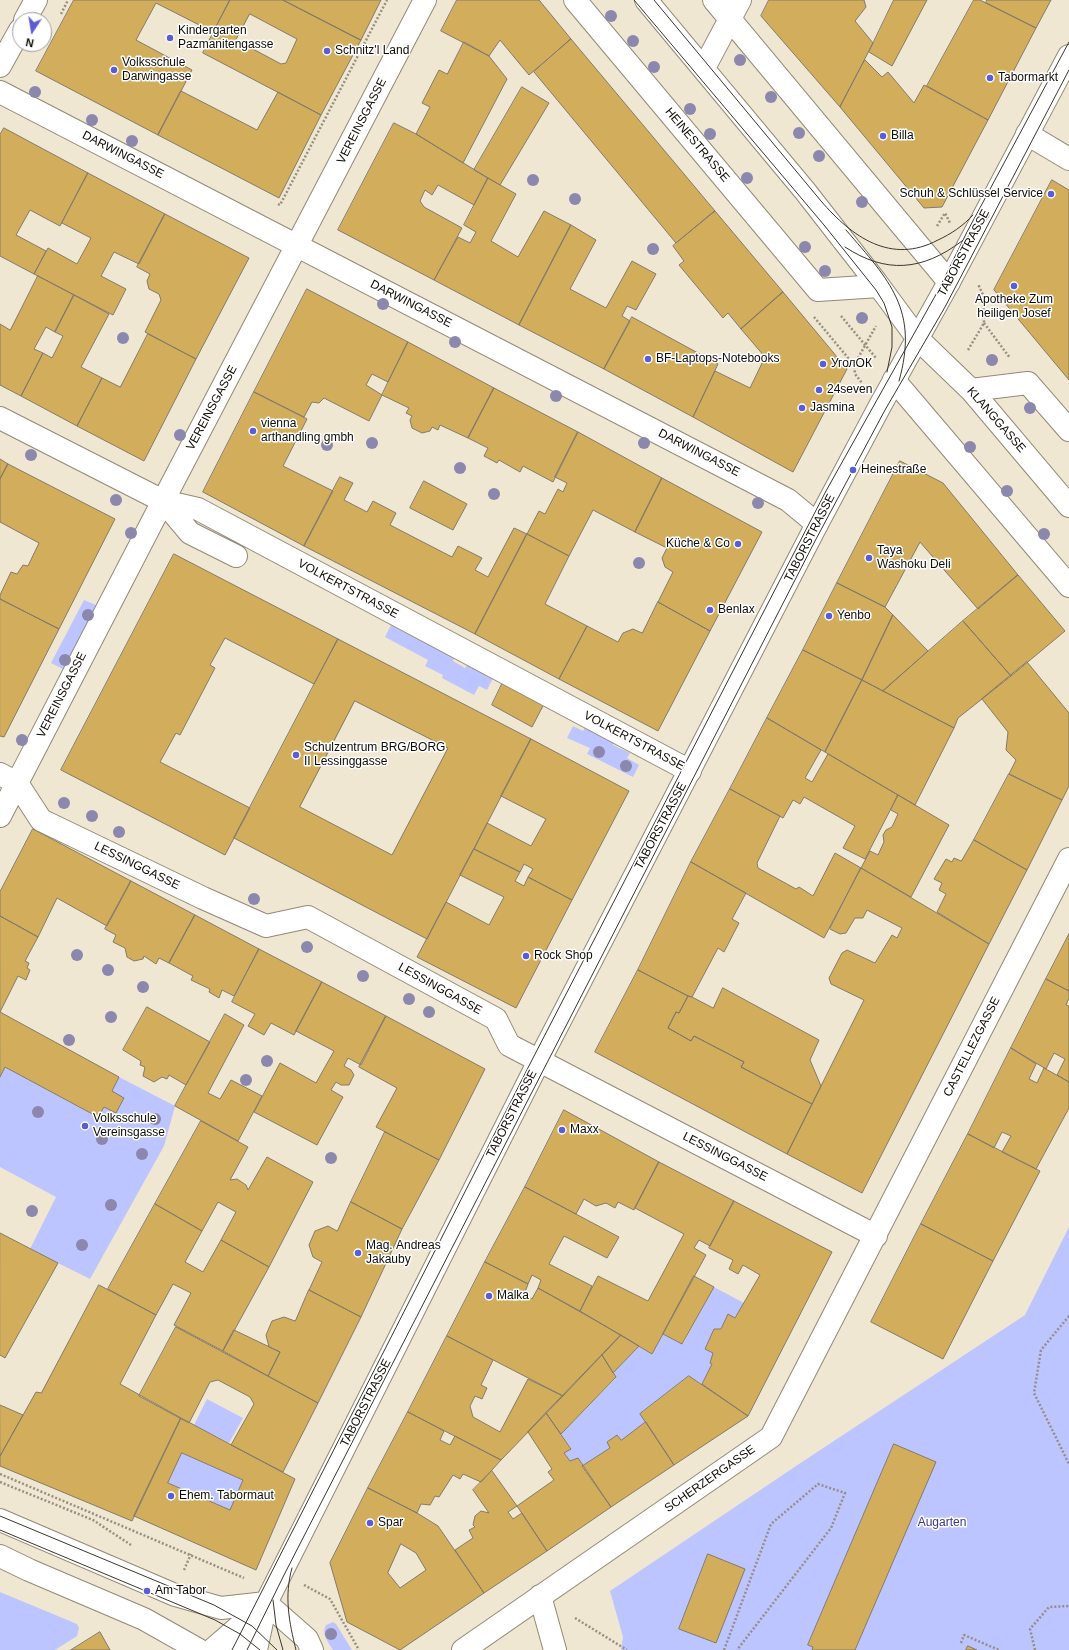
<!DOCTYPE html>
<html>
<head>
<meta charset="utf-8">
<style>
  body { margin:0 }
  #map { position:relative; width:1069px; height:1650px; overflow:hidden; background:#f0e7d2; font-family:Helvetica,sans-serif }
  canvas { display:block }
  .north { position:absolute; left:12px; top:12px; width:40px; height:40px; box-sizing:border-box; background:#fff; border:1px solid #9f9e9b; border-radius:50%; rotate:192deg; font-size:11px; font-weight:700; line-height:16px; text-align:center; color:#0f0c06 }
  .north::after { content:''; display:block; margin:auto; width:14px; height:18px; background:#5b5dd4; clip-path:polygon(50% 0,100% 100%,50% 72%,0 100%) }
</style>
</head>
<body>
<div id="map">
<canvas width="1069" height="1650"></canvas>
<div class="north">N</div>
</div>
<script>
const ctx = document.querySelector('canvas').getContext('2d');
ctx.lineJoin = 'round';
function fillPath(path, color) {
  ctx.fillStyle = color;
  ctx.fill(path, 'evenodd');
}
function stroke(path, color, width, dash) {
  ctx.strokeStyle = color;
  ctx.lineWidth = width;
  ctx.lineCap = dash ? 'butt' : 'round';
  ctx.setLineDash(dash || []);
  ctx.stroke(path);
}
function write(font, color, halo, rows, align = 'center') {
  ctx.font = font + ' Helvetica,sans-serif';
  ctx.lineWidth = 3;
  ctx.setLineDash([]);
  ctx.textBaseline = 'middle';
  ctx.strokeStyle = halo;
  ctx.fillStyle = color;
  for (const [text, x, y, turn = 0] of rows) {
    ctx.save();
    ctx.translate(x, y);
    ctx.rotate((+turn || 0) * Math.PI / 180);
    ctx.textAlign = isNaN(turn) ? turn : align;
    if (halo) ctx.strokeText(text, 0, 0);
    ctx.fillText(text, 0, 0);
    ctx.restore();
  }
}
const green = new Path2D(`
  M84,600L96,605L99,609L65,670L51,663Z
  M391,625L407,634L409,632L455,656L453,661L465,668L467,665L493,678L487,690L479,686L474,695L442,678L443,675L425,666L428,660L385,637Z
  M586,725L615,740L613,745L630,753L627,758L639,765L633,777L587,754L590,748L567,738L573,726L583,731Z
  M5,1067L98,1117L119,1077L175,1106L164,1146L90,1279L30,1249L56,1197L0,1167V1077Z
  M1069,1227V1650H621L623,1637L610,1591L802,1462L1025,1315Z
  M714,1287L744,1303C737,1315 729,1329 714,1330L705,1349L713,1353L710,1363L712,1364L702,1384L689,1376L641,1413L646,1422L621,1440L617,1435L607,1442L610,1448L582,1466L570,1461L564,1453L571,1448L561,1434L616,1378L613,1373L639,1346L652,1354L663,1334L683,1344Z
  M207,1399L243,1418L229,1443L194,1425Z
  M182,1453L243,1480L230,1510L168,1483Z
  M0,1592L77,1624L79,1628L77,1636L55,1650H0Z
  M333,1622L336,1624L352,1650H333C328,1641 321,1635 326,1625Z`);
const building = new Path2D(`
  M74,0H230L213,32L156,3L136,40L192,70L158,135L36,71Z
  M230,0H283L361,40L321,115L203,53ZM250,14L297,39L286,63L281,64L236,40Z
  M283,0H381L361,40Z
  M457,0H539L571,39L529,75L500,40L489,56L441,31Z
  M769,0H864L866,7L855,21L873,43L840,107L761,16Z
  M894,0H927L892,66L869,52Z
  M974,0H980L1036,28L988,120L927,86Z
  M987,0H1051L1036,28L986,3Z
  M571,39L715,211L676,243L534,72Z
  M464,42L489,56L507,79L463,163L416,134L430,107L422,103L439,70L447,74Z
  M865,60L882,77L888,72L914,103L924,85L988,120L942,207L924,208L840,107Z
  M522,87L549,103L500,185L474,170Z
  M181,91L257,130L278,92L321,115L279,198L158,135Z
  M394,123L416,134L488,178L474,205L438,185L432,195L425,190L420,201L424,207L462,228L434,280L338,230Z
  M4,128L88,173L60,226L30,210L16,235L46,251L34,274L0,256V135Z
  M88,173L165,214L139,264L114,252L101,276L126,289L113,315L34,274L48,248L77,264L91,238L62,223Z
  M488,178L516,194L491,241L518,257L544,211L571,225L519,325L434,280L458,237L470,243L476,232L464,225Z
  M1052,180L1069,190V380L994,290Z
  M715,211L783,292L741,329L728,313L723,318L679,265L684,261L673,246Z
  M165,214L249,258L196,359L145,332L161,300L159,294L149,289L147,281L150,274L137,267Z
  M571,225L596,240L570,289L606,308L632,261L656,274L636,310L627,306L622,316L630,321L604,369L519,325Z
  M38,276L74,295L55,332L46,327L34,349L43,353L21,396L0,385V324L10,330Z
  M307,289L408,342L388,382L372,374L366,385L382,395L369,421L324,398L319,403L312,402L304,417L254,392Z
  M783,292L847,369L793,472L693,417L715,371L750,388L765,357L741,329Z
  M74,295L109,314L81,367L102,378L77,426L21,396L43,353L52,358L63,336L55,332Z
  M632,317L718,364L693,417L604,369Z
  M148,334L196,359L144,461L77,426L102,378L120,387Z
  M408,342L494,388L468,438L440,425L438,430L432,427L430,431L422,433L412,428L410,420L412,416L406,413L409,408L382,395Z
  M494,388L578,432L553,482L523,466L520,472L499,460L497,463L484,456L488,448L468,438Z
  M254,392L307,419L283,466L333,491L304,546L203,492Z
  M578,432L662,478L635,532L593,510L569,556L527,534L539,511L545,514L558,489L563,492L567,483L555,477Z
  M0,459L8,464L0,479Z
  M900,461L943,483L1018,575L978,609L920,542L885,607L837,583Z
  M8,464L115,519L59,629L0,599V595L11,572L17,574L23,565L28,566L39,543L0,522V479Z
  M340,477L353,483L344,500L367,512L373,501L396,513L390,525L452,557L458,546L482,558L475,570L488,577L514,528L527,534L475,634L304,546Z
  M662,478L762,532L710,631L658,602L673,572L665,567L662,558L667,548L635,532Z
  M424,481L467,504L453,530L410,508Z
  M527,534L569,556L545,604L587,626L559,679L475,634Z
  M174,554L338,639L314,684L225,638L210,665L215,668L180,735L176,733L160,762L250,808L225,855L61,770Z
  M1018,575L1065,631L1011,676L963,621Z
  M837,583L885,607L893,615L862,680L803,650Z
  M0,599L59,629L4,737L0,736Z
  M658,602L710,631L658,731L559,679L587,626L618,642L623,633L633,629L642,633Z
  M893,615L928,651L883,691L862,680Z
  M963,621L1011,676L958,718L954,728L883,691Z
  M338,639L531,739L427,939L234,838ZM355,701L448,748L392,855L300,807Z
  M803,650L862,680L825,752L767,718Z
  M1027,662L1069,713V786L1062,800L1009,774L1016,760L1006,750L1008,732L982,699Z
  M862,680L954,728L915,805L825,752Z
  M503,682L544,704L532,727L492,705Z
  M767,718L821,750L805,778L812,782L828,754L898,795L865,859L843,848L855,826L804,797L800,804L793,800L783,818L730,789Z
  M531,739L629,791L572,900L528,877L533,869L524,864L520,872L474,849L487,823L531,846L546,819L501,796Z
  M1009,774L1062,800L1027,870L974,840Z
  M730,789L780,816L757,863L758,868L796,889L799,887L813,896L835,853L861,868L824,938L691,862Z
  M898,795L949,825L911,897L861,868L870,851L878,855L884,842L883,835L886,830L892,827L898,814L891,810Z
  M33,829L131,881L107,926L57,898L38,937L0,916V892Z
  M974,840L1027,870L989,944L937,912L946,894L939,890L942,883L934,879L946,859L952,862L954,858L961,861Z
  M474,849L520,872L515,881L524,886L528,877L572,900L516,1008L417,957L446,902L489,925L504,897L460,875Z
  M691,862L746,893L732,919L739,923L724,952L718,948L692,997L688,996L638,970Z
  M861,868L989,944L862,1193L787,1154L864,1000L831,984L829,978L842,953L847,950L875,963L892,935L897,938L902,928L867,910L863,918H855L846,933L840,934L830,929Z
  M131,881L195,915L169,963L159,958L156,964L144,956L143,959L134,961L127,957L125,948L113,942L116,935L105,929Z
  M195,915L259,949L234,996L222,990L219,998L209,992L210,989L191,980L193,976L169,963Z
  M0,916L38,937L25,961L29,963L27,968L30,970L26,980L18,976L0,1012Z
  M1069,934V991L1046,979Z
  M259,949L322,982L294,1035L271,1023L264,1035L248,1026L255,1014L232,1002Z
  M638,970L688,996L679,1013L676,1012L668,1028L691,1041L694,1036L744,1062L741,1067L812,1104L787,1154L595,1052Z
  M1046,979L1069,991V998L1066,1005L1069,1006V1082L1057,1075L1065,1059L1054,1053L1046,1069L1011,1048Z
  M322,982L386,1016L361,1065L348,1058L344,1066L351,1070L354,1075L349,1085H341L336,1082L331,1090L343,1097L317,1145L254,1112L280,1063L316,1083L334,1051L296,1031Z
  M723,988L819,1040L810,1060L821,1086L812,1104L741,1067L744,1062L694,1036L691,1041L668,1028L676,1012L679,1013L688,996L692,997L713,1008Z
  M147,1007L210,1042L186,1085L169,1075L167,1079L162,1077L154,1082L143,1076L145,1067L140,1065L141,1061L123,1050Z
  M0,1012L119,1077L112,1091L124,1098L116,1113L104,1107L98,1117L5,1067L0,1077Z
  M225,1014L244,1025L208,1093L220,1099L231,1080L262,1096L238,1141L175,1106Z
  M386,1016L485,1069L439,1160L376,1127L397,1088L359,1067Z
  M1011,1048L1036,1064L1029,1079L1037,1083L1044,1068L1069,1082V1108L1036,1169L1002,1152L1011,1136L1002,1132L994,1148L968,1134Z
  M564,1110L659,1162L634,1210L618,1202L615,1208L606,1203L596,1206L584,1199L576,1214L525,1187Z
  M201,1121L248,1147L230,1180L237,1179L246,1185L248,1190L267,1157L313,1182L269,1267L221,1240L236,1212L218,1202L202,1231L155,1204Z
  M385,1132L439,1160L402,1229L351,1202Z
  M968,1134L1040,1171L993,1261L921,1224Z
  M659,1162L734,1201L710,1246L699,1240L694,1248L706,1255L652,1354L580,1311L598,1276L648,1301L684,1234L635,1208Z
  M525,1187L619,1237L607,1258L564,1236L549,1264L592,1286L580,1311L538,1288L541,1280L532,1275L528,1284L485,1262Z
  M734,1201L832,1252L748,1416L702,1384L712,1364L710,1363L713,1353L705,1349L714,1329H721L728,1314L735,1318L760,1275L743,1265L738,1274L729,1269L733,1260L709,1248Z
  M351,1202L402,1229L361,1317L309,1290L322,1262L313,1257L309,1245L315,1231L328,1226L337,1231Z
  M155,1204L202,1231L185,1262L203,1272L221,1240L269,1267L223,1351L174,1325L191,1293L173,1284L156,1315L108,1289Z
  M921,1224L993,1261L943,1359L871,1322Z
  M0,1233L58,1263L5,1358L0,1355Z
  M485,1262L528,1284L524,1295L532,1299L538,1288L621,1335L563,1396L447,1336Z
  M694,1276L714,1287L682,1344L663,1334Z
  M99,1285L156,1315L120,1384L181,1418L132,1521L0,1466V1456L36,1392L41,1393Z
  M309,1290L361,1317L318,1403L268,1376L280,1352L269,1347L266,1335L272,1321L284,1317L295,1321Z
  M176,1327L318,1403L283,1472L231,1445L254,1404L250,1397L218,1380L210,1382L189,1423L139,1396Z
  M234,1330L280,1352L268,1376L223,1351Z
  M621,1335L639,1346L613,1373L602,1355Z
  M447,1336L493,1360L481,1385L487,1388L482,1399L475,1396L470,1406L473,1417L500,1432L528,1379L563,1396L501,1460L408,1412Z
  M602,1355L616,1377L561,1434L546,1413Z
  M689,1376L748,1416L674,1465L640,1414Z
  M0,1405L23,1415L0,1456Z
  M408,1412L444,1431L440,1440L450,1445L455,1436L501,1460L481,1482L463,1474L460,1479L453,1475L439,1497L435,1496L430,1505L421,1504L417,1513L368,1488Z
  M546,1413L571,1449L564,1453L570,1461L578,1458L611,1507L547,1551L517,1506L554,1480L548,1472L552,1469L528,1432Z
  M181,1418L295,1479L256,1570L134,1516ZM182,1453L243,1480L230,1510L168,1483Z
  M646,1422L674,1465L611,1507L582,1466L610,1448L607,1442L617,1435L621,1440Z
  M894,1444L936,1462L855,1650H812L813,1647L808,1645Z
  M492,1471L517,1506L508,1512L513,1519L522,1513L547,1551L484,1593L455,1550L473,1538L469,1530L475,1527L473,1525L475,1516L481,1511L489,1513L473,1490Z
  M368,1488L417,1513L438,1526L484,1593L400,1650L347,1622L330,1563ZM401,1544L416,1553L426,1570L400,1588L388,1573Z
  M708,1554L745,1569L716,1643L679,1629Z
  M100,1632L110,1650H71Z
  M968,1646L977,1650H966Z`);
const path = new Path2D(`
  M61,14L68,0
  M45,44L51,32
  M278,204L280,205L387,0
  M937,226L945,213L950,223
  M841,316L876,358
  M814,317L854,365L855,374L862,383
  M984,323L1010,358
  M968,350L984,323L983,295L978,284
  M854,365L876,326
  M1069,1316L1041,1350L1034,1393L1069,1464
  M0,1474L244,1578
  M0,1482L93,1520L131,1545
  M184,1570L191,1554
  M304,1585L330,1599L359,1650
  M575,1618L627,1650
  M961,1643L964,1635L999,1650
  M724,1650L771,1524L818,1484L845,1493L831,1528L737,1650
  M1035,1650L1030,1629L1049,1607L1069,1606`);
const minor = new Path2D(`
  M575,0L818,290L879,286
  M646,0L805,191L876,282L918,339L971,390L1069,506
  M714,0L949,282
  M25,20L36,0
  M0,66L20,30
  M704,68L740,0
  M0,92L788,500L817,524
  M1027,134L1069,159
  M894,380L1069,586
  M971,390L1028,383L1069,430
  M0,418L163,501L198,509L690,771
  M163,501L190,533L236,556
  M0,774L17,783L41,820L203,898L266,926L308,917L496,1019L509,1045L876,1236
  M0,816L163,501L425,0
  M0,1520L175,1595L221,1608L266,1603
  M0,1556L29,1570L144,1619L199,1650
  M540,1596L555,1650
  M266,1603L307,1639L312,1650
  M239,1650L263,1607
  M463,1650L771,1437L1069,859`);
const major = new Path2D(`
  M212,1650L266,1603
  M256,1650L266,1603L539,1061L817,524L881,404L949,282L1069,56`);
const tram = new Path2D(`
  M634,0L824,225L876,290L884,303L892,327V347L887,372
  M654,0L821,201C852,237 891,265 938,240C951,234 963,226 973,215
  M846,230C890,281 919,310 899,381
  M845,247C886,274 922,271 962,241C971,234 982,227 989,216
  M0,1516L214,1605L252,1626L277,1650
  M0,1530L215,1620L240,1634L260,1650
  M292,1568C284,1596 289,1622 296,1650
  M273,1600L276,1625L283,1650
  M232,1650L533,1058L826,491L939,289L967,232L1069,42
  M247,1650L284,1575L815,541L885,410L945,307L1069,70`);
const trees = [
  [611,16],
  [633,41],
  [740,60],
  [654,67],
  [35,92],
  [771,97],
  [690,109],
  [92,120],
  [799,133],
  [710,134],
  [132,141],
  [819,156],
  [747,178],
  [533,180],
  [575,199],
  [862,202],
  [805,247],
  [653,249],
  [825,271],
  [383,304],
  [862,318],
  [123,338],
  [455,342],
  [992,360],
  [556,396],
  [1030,408],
  [180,435],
  [372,443],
  [644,443],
  [327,445],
  [970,447],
  [31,455],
  [460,468],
  [1007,491],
  [494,494],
  [116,500],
  [758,503],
  [131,533],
  [1044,534],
  [639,563],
  [88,615],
  [65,660],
  [22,740],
  [599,752],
  [626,766],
  [64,803],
  [92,816],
  [119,832],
  [254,899],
  [307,947],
  [77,955],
  [108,970],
  [363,976],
  [143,987],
  [409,999],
  [429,1012],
  [111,1017],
  [69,1040],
  [267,1061],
  [246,1080],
  [38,1112],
  [155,1119],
  [102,1139],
  [142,1154],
  [331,1158],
  [111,1205],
  [32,1211],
  [82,1245],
  [331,1634]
];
const markers = [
  [170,38,4,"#5b5dd4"],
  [327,51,4,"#5b5dd4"],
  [114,70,4,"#5b5dd4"],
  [990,78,4,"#5b5dd4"],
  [883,136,4,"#5b5dd4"],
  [1051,194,4,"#5b5dd4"],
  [1014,286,4,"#5b5dd4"],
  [648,359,4,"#5b5dd4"],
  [823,364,4,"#5b5dd4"],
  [819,390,4,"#5b5dd4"],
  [802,408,4,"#5b5dd4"],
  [253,431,4,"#5b5dd4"],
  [853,470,4,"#5b5dd4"],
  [738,544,4,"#5b5dd4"],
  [869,558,4,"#5b5dd4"],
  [710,610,4,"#5b5dd4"],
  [829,616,4,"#5b5dd4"],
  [296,755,4,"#5b5dd4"],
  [526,956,4,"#5b5dd4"],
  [85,1126,4,"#5b5dd4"],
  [562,1130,4,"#5b5dd4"],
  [358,1253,4,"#5b5dd4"],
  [489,1296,4,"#5b5dd4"],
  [171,1496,4,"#5b5dd4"],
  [370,1523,4,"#5b5dd4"],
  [147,1591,4,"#5b5dd4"]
];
const poiNames = [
  ["Kindergarten",178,31],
  ["Pazmanitengasse",178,45],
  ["Schnitz'l Land",335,51],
  ["Volksschule",122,63],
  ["Darwingasse",122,77],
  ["Tabormarkt",998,78],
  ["Billa",891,136],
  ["Schuh & Schlüssel Service",1043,194,"right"],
  ["Apotheke Zum",1014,300,"center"],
  ["heiligen Josef",1014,314,"center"],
  ["BF-Laptops-Notebooks",656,359],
  ["УголОК",831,364],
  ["24seven",827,390],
  ["Jasmina",810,408],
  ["vienna",261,424],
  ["arthandling gmbh",261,438],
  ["Heinestraße",861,470],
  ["Küche & Co",730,544,"right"],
  ["Taya",877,551],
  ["Washoku Deli",877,565],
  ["Benlax",718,610],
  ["Yenbo",837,616],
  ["Schulzentrum BRG/BORG",304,748],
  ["II Lessinggasse",304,762],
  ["Rock Shop",534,956],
  ["Volksschule",93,1119],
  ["Vereinsgasse",93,1133],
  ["Maxx",570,1130],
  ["Mag. Andreas",366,1246],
  ["Jakauby",366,1260],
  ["Malka",497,1296],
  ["Ehem. Tabormaut",179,1496],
  ["Spar",378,1523],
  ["Am Tabor",155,1591]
];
const streetNames = [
  ["VEREINSGASSE",362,121,-63],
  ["HEINESTRASSE",697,145,50],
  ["DARWINGASSE",123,155,27],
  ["TABORSTRASSE",964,253,-62],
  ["DARWINGASSE",411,304,27],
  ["VEREINSGASSE",212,408,-62],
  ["KLANGGASSE",996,420,49],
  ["DARWINGASSE",699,453,27],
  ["TABORSTRASSE",810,538,-63],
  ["VOLKERTSTRASSE",348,589,28],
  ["VEREINSGASSE",62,695,-63],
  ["VOLKERTSTRASSE",634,741,28],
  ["TABORSTRASSE",661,826,-62],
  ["LESSINGGASSE",137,866,26],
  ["LESSINGGASSE",440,989,29],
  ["CASTELLEZGASSE",972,1047,-63],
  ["TABORSTRASSE",512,1114,-63],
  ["LESSINGGASSE",725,1157,27],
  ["TABORSTRASSE",366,1403,-63],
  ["SCHERZERGASSE",710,1479,-35]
];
const parkNames = [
  ["Augarten",942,1523]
];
fillPath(green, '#bcc5ff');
fillPath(building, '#d2ae5c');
stroke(building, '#837a68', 1);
stroke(minor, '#928a77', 24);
stroke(major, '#928a77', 24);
stroke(path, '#968f80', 2.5, [2, 2]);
stroke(minor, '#fff', 22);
stroke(major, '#fff', 22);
stroke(tram, '#3c372e', 1);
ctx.fillStyle = '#8b87ad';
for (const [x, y] of trees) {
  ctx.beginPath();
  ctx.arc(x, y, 6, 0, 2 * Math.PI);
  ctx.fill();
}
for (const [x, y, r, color] of markers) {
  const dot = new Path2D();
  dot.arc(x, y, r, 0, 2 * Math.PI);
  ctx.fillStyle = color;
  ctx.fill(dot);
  stroke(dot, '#fff', 1.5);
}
write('12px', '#0f0c06', '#fff', poiNames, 'left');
write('12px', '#0f0c06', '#fff', streetNames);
write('12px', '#38388f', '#fff', parkNames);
</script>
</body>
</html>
